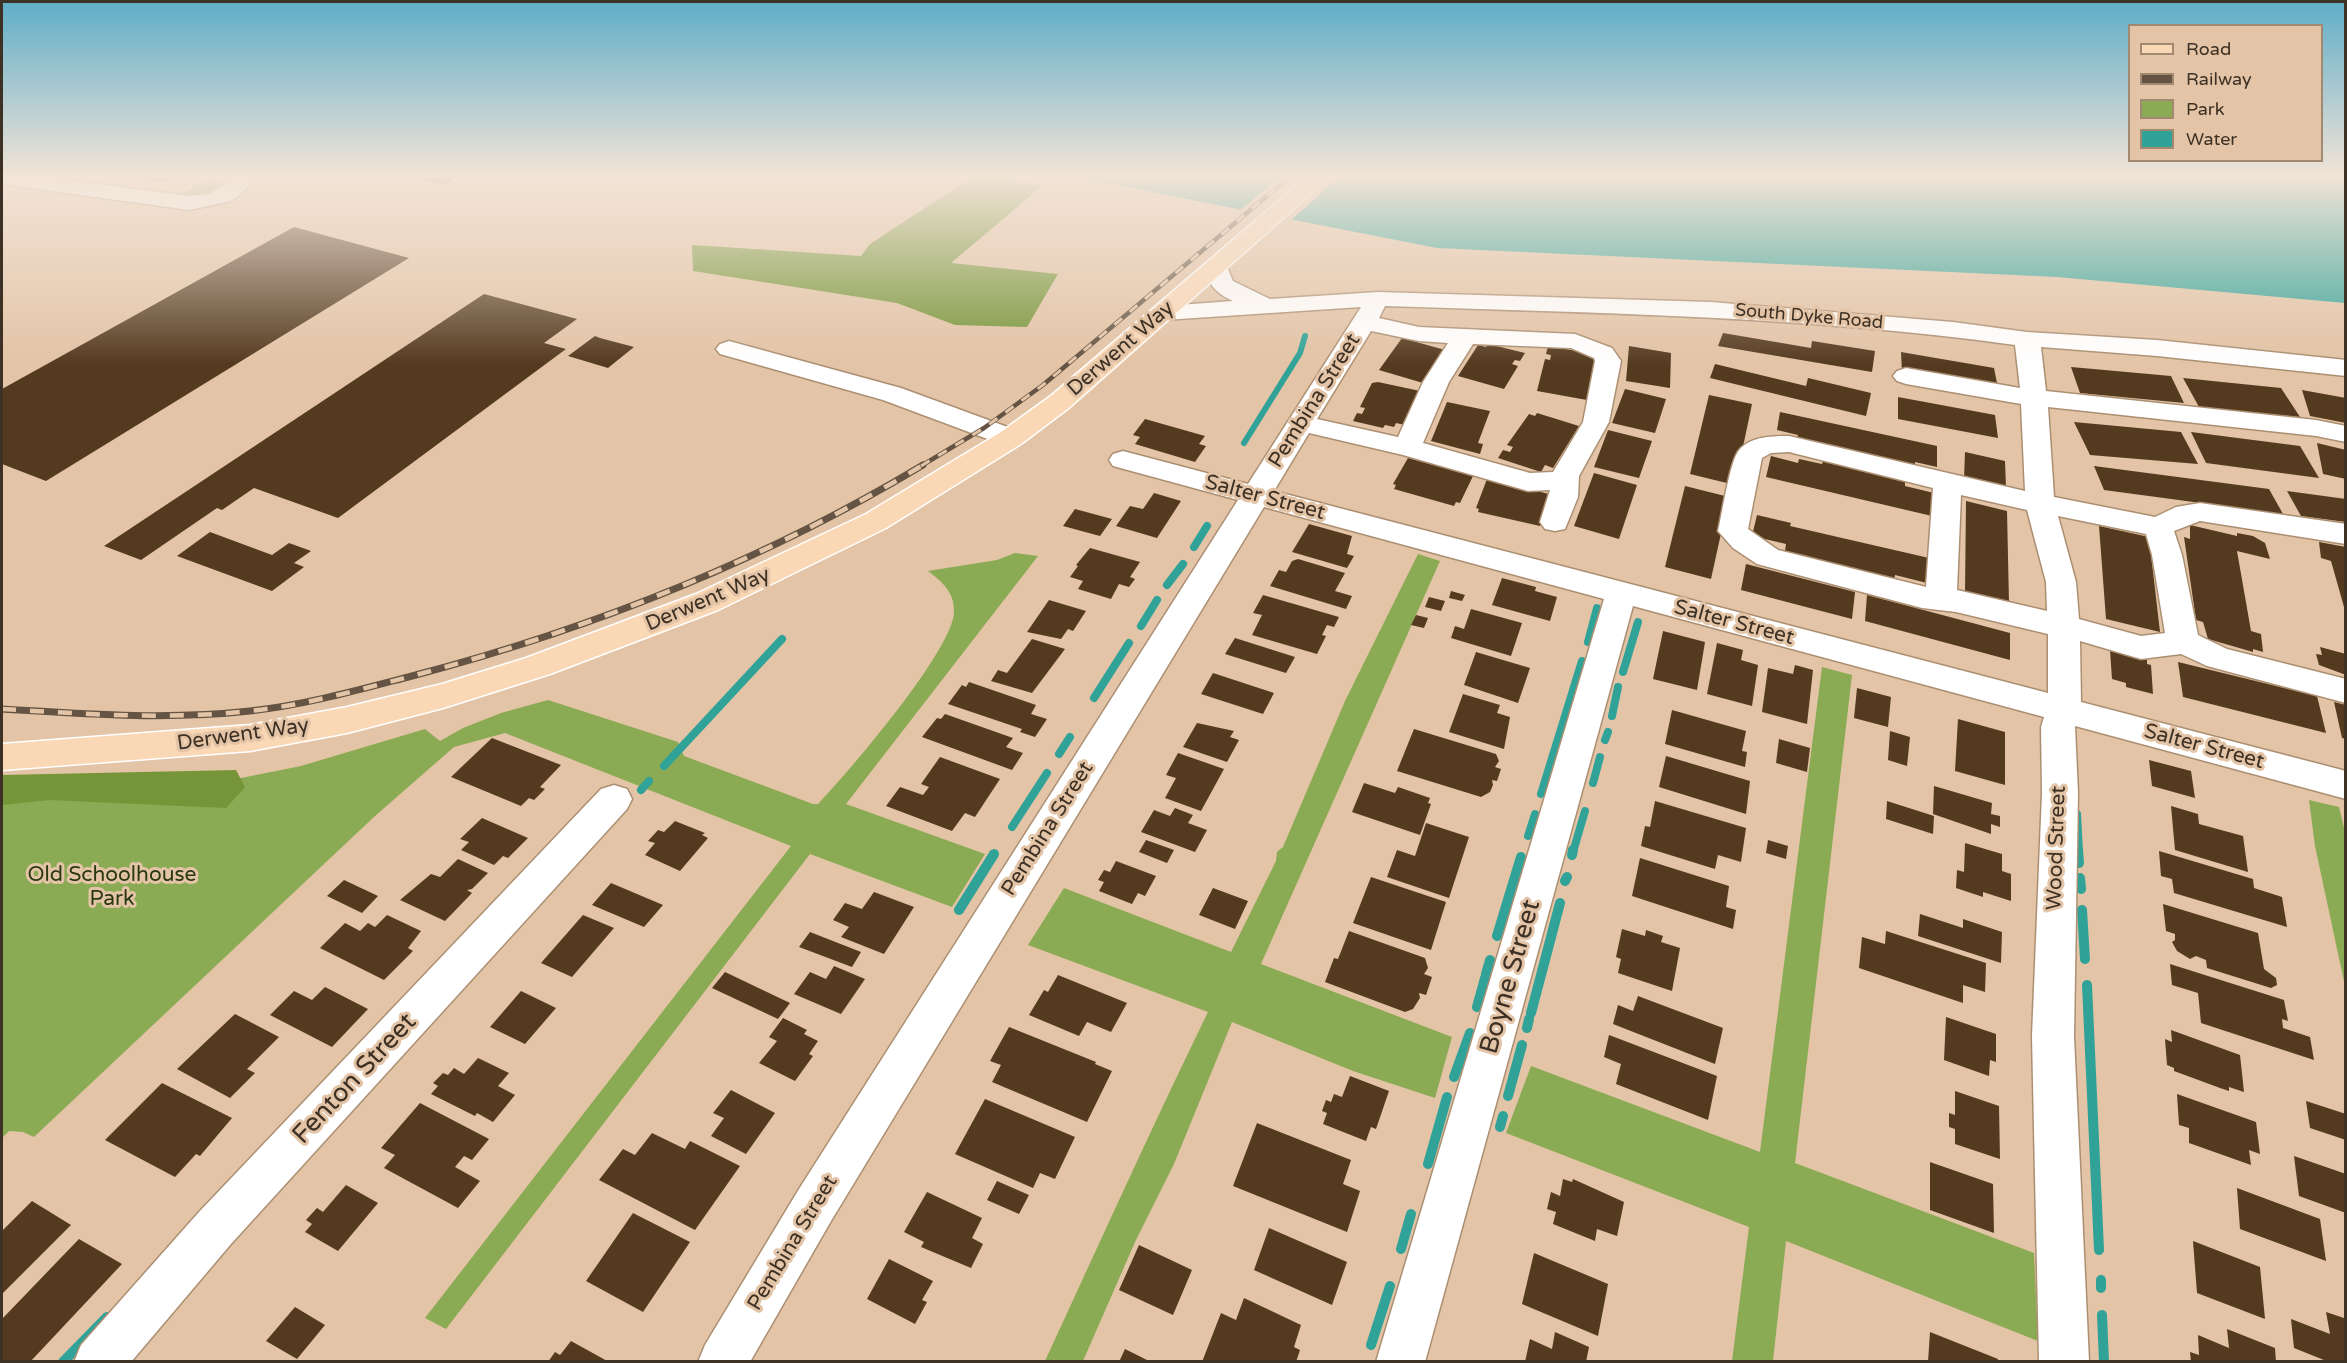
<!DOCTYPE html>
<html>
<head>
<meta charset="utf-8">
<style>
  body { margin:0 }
  #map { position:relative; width:2347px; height:1363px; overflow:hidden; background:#e3c4a6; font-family:"Varela Round",sans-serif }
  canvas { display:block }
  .frame { position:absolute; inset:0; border:3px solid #3d3024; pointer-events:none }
  .legend { position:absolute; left:2128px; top:24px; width:195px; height:138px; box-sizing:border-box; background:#e3c4a6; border:2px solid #a18972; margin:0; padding:8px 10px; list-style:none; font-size:18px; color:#3d3024 }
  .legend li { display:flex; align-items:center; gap:12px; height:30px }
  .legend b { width:30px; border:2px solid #a18972 }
</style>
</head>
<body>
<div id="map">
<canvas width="2347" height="1363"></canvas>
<div class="frame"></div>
<ul class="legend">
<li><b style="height:8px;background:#fad8b6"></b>Road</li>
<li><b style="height:8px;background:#655443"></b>Railway</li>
<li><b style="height:16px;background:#8aaa53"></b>Park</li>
<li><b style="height:16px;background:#30a298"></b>Water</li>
</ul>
</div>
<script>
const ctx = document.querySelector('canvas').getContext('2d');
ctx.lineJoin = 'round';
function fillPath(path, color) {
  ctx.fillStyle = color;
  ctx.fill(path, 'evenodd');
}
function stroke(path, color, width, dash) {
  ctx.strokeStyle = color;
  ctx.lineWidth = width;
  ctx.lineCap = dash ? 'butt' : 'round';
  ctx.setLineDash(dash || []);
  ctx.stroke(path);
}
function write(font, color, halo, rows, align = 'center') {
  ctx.font = font + ' "Varela Round",sans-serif';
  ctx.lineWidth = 6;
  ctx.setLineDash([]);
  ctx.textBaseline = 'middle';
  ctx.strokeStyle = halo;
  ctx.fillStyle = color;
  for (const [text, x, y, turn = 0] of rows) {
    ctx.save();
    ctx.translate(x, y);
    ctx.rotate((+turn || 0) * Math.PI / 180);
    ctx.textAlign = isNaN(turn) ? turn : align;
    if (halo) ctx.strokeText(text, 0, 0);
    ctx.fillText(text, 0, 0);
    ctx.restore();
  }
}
const green = new Path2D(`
  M207,181H224L229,186L200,198L179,195Z
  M1015,553L1038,556L846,804L985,854L952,907L810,854L446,1329L425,1318L791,846L505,733L454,747L375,816L34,1137L23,1132L9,1131L2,1138V775L226,781L301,766L425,729L440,741L463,728L501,713L548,700L678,742L684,756L813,804H818C847,774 955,648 954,611C954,591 942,582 928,571L997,560Z
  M1418,554L1440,561L1261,964L1452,1037L1435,1098L1353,1071L1232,1022L1174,1164L1135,1242L1083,1361H1045C1099,1244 1152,1127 1208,1012L1028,945L1064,888L1231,952L1276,861L1277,852L1283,847L1345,701Z
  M1822,667L1852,675L1795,1163L2034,1253L2038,1341L1786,1241L1773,1361H1732L1749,1227L1506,1133L1531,1066L1760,1152Z
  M2309,800L2339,807L2346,836L2345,986L2315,846Z`);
const forest = new Path2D(`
  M977,174L1042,186L951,263L1058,274L1027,327L955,325L897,303L693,271L692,245L861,256L870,244Z
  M236,770L245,787L226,808L49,800L2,805V775Z`);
const water = new Path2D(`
  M1060,174H2345V303L2057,277L1437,248Z`);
const pier = new Path2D(`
  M1283,174H1343L1289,222L1238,212Z`);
const streamFar2 = new Path2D(`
  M1244,443L1300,353L1305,336`);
const streamFar1 = new Path2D(`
  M1194,547L1207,526
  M1167,585L1183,564
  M1141,626L1157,600
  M1588,642L1597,608
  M1623,672L1638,622
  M1094,698L1129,643
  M1612,716L1618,687
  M1605,740L1608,732
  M1059,754L1070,737
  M664,766L782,639
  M1593,783L1600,757
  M641,790L649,781
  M1541,794L1582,661
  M2077,814L2079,852
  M1012,827L1047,773
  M1528,836L1535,814
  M1573,852L1585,811`);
const stream = new Path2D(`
  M2078,850L2079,863
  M1572,855L1573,850
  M2080,878L2081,889
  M1565,881L1567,877
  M959,910L994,854
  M2082,910L2085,959
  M1497,936L1521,857
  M1486,974L1490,960
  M2087,985L2099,1250
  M1477,1007L1485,978
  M1531,1013L1560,903
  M1527,1028L1529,1019
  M1454,1077L1470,1033
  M1508,1096L1522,1045
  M1500,1127L1503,1116
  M1428,1164L1447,1097
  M1401,1249L1411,1214
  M2101,1280V1288
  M2102,1315L2104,1362
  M1371,1345L1390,1286
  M63,1362L107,1317`);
const building = new Path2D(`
  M115,174H176L162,182Z
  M404,174H462L443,185Z
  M294,227L409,258L46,481L2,464V389Z
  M484,294L577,319L544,343L566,349L338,518L254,488L222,510L217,508L141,560L104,546Z
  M1723,333L1811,348L1812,341L1875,351L1872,372L1718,346Z
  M595,336L600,338L634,347L608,368L568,356Z
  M1402,338L1445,350L1423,383L1379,370Z
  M1488,344L1525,353L1520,361L1515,360L1512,364L1518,366L1504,389L1458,376L1478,345L1486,347Z
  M1548,346L1588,353L1587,356L1596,359L1587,400L1537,391L1545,359L1550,360L1551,355L1546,354Z
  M1629,346L1671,353L1670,388L1626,381Z
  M1901,352L1994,368L1998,388L1902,372Z
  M1715,364L1806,386L1808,378L1871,393L1866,416L1710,378Z
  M2071,367L2171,376L2184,403L2080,393Z
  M2183,378L2281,388L2300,417L2199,407Z
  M1378,382L1420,391L1405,425L1396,423L1394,427L1385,425L1383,428L1353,421L1357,413L1362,414L1365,408L1360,407L1372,383Z
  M1625,389L1666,399L1655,433L1612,423Z
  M2302,390L2346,398V423L2310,416Z
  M1709,395L1752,404L1735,485L1690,474Z
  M1898,397L1995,415L1998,438L1898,419Z
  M1447,402L1490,411L1478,443L1483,444L1480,454L1431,441Z
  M1780,412L1937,446V467L1915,462V466L1797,439L1798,435L1777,430Z
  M1537,413L1579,426L1553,468L1545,465L1541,472L1498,458L1503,450L1510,452L1513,447L1507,445L1529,414L1535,416Z
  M1145,419L1205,436L1199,444L1206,446L1195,462L1135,444L1140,437L1133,435Z
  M2074,422L2181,432L2198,464L2090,455Z
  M1608,430L1652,441L1639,478L1594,467Z
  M2191,432L2300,446L2319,478L2206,463Z
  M2317,443L2346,450V479L2323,474Z
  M1965,452L2005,461L2006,488L1964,479Z
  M1771,456L1798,463L1799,459L1822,464L1823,461L1905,481V486L1934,493L1932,516L1766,477Z
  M1408,458L1473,476L1460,503L1456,502L1454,506L1394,489L1396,485L1393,484Z
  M2094,466L2269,489L2283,514L2104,490Z
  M1594,473L1637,485L1619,539L1574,526Z
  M1487,479L1553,495L1540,526L1478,512L1479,509L1476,508Z
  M1685,486L1729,497L1711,579L1665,567Z
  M2287,491L2346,499V522L2301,516Z
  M1154,493L1181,501L1157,538L1116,526L1130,506L1143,509Z
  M1966,501L2007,511L2009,603L1965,592Z
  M1075,509L1112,519L1100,536L1063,526Z
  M1757,515L1791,523L1790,526L1929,558L1927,583L1895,575L1894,581L1807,559L1808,556L1785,551L1786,544L1752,536Z
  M1309,524L1352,536L1347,554L1354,556L1347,568L1292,552Z
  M2190,525L2237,536V533L2253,536L2265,543L2270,559L2237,551L2251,631L2261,634L2263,652L2253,649V652L2208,639L2203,622L2196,620L2184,537L2190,539Z
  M2099,526L2149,537L2160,632L2106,619Z
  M210,532L272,555L289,543L311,551L294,563L304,567L272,591L177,556Z
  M2319,542L2346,547V614L2331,561L2321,558Z
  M1090,548L1140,562L1130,577L1135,579L1129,587L1119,584L1111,599L1078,589L1083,581L1070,577L1078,566L1076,565Z
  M1298,559L1345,573L1335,591L1352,596L1346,609L1270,586L1279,570L1286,572L1292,561Z
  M1746,564L1855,592L1852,619L1741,590Z
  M1502,578L1536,587L1535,591L1557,597L1550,621L1492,605Z
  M1451,591L1465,595L1462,601L1449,598Z
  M1263,595L1339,617L1334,627L1327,625L1322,635L1326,636L1317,654L1252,635L1262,615L1253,613Z
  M1867,595L2010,633V660L1865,621Z
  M1429,597L1445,601L1441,611L1425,607Z
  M1049,600L1086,611L1073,631L1068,629L1061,639L1027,632Z
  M1471,609L1522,623L1511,656L1451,638L1455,626L1464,629Z
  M1416,615L1428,618L1424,628L1411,625Z
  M1663,631L1705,642L1697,690L1653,679Z
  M1235,638L1295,657L1286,673L1225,654Z
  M1032,639L1065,649L1032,693L991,681L998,670L1007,673Z
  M1717,643L1743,650L1741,660L1758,665L1752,706L1707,694Z
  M2320,647L2346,654V675L2319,665L2316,654L2322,655Z
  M2110,650L2147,660V664L2151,665L2153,694L2126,687V683L2112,679Z
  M1476,652L1530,668L1518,703L1464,685Z
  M2178,662L2317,696L2326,733L2183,697Z
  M1795,665L1813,670L1807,724L1762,712L1768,668L1793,674Z
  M1213,673L1274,693L1263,714L1201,694Z
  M969,682L1036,705L1031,714L1047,719L1035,737L1020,732L1022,729L948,704L962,685L966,687Z
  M1857,688L1891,697L1888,727L1854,718Z
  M1463,694L1500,705L1497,713L1510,717L1504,749L1449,732Z
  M2334,702L2346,705V739L2342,738Z
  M1672,710L1746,731L1742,751L1747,752L1745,767L1665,744Z
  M945,714L1013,738L1006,747L1023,753L1012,770L922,737L937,718L941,719Z
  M1958,719L2005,732V785L1955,771Z
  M1197,723L1234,731L1230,737L1239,740L1227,762L1183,747Z
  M1414,729L1496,754L1499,761L1495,767L1501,769L1497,781L1492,780L1493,785L1490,792L1481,797L1397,771Z
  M1890,731L1910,737L1907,766L1888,760Z
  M492,738L561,765L540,787L545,789L534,800L529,798L521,806L451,777Z
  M1779,739L1810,748L1807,772L1776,763Z
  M1178,753L1224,769L1201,811L1165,798L1176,778L1166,775Z
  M1666,756L1750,781L1746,814L1659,787Z
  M940,757L1000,779L975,817L965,813L952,831L886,806L900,787L923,795L929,787L921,784Z
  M2149,760L2191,771L2195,798L2152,786Z
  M1364,783L1395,793L1398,787L1430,798L1428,803L1431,804L1420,835L1352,812Z
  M1934,786L1992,803L1991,814L2000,816V827L1991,824V834L1933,814Z
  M1655,801L1746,828L1741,862L1718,855L1715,869L1641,846L1645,826L1650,827Z
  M1887,801L1934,816L1933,834L1886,819Z
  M2171,806L2198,814L2199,824L2243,836L2248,872L2175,850Z
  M1175,808L1193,815L1188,823L1207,830L1195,852L1141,832L1154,810L1170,816Z
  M482,818L528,838L508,858L503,856L494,865L461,850L469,842L460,839Z
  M675,821L705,833L702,835L708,838L680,871L645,855L655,843L648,841L658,830L664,832Z
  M1426,823L1469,837L1449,898L1387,877L1397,850L1415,856Z
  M1146,840L1174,850L1167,863L1139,852Z
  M1768,840L1788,846L1786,859L1766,853Z
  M1965,843L2002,854V871L2011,874V901L1983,892V897L1956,888L1957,870L1964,872Z
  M2159,851L2253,879L2254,888L2282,897L2287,927L2174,893L2172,879L2161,876Z
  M1640,858L1729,886L1726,907L1736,910L1733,929L1632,896Z
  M458,859L488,873L472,889L467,890L472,893L445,921L400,900L431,874L440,877Z
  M1116,861L1156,876L1145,896L1138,893L1132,904L1099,891L1104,882L1098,880L1104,870L1110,872Z
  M1371,877L1446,902L1431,950L1353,923Z
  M344,880L378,896L362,913L327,896Z
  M611,883L663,905L644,927L592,905Z
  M1213,888L1248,901L1235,929L1199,915Z
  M874,892L914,907L884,954L841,937L849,927L833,920L845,903L862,909Z
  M2163,904L2258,933L2264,969L2276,978L2277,985L2271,988L2207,968L2206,960L2196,956L2190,959L2177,951L2172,942L2175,940V934L2166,931Z
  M1920,914L1963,928V919L2002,932L2001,963L1918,936Z
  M387,915L421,931L408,948L413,951L384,980L320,948L345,923L360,931L368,923L375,927Z
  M583,915L614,928L572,977L541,963Z
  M1622,929L1645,936L1646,930L1663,936L1661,942L1680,948L1672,991L1618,973L1621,959L1616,957Z
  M1349,931L1425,958L1428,968L1424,974L1432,977L1426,995L1419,993L1420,998L1413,1009L1405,1012L1325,982L1334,958L1338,959Z
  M1886,931L1986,963L1985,992L1963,985V1003L1859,968L1862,937L1885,944Z
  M810,932L861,952L852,967L799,947Z
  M2170,964L2284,1000L2288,1021L2282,1019L2283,1028L2310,1037L2314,1060L2201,1023L2198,993L2172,985Z
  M834,966L865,979L841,1014L794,994L810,972L826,979Z
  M725,972L790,1003L778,1019L712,988Z
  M1058,975L1127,1003L1111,1032L1087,1022L1079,1036L1029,1015L1044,990L1048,992Z
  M325,987L368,1009L332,1047L270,1015L294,991L312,1000Z
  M521,991L556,1008L525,1044L490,1027Z
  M1638,996L1723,1028L1715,1064L1613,1024L1618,1005L1633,1011Z
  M235,1014L279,1037L247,1069L255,1073L230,1098L177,1069Z
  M1946,1017L1996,1034V1062L1990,1060L1989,1076L1944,1060Z
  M783,1018L807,1030L804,1034L818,1041L809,1054L813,1056L795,1081L759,1063L777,1041L769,1037Z
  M1009,1027L1096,1062L1095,1064L1112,1071L1087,1122L992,1082L1001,1065L990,1061Z
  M2171,1030L2240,1055L2244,1092L2229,1087V1091L2220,1088L2174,1071V1068L2167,1065L2165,1039L2172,1042Z
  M1609,1035L1717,1076L1708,1120L1616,1084L1621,1064L1604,1057Z
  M478,1058L509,1073L498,1086L515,1095L493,1122L477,1113L475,1116L431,1094L438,1086L433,1083L443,1073L448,1075L454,1068L464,1074Z
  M1350,1076L1389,1091L1376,1129L1371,1127L1366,1141L1323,1124L1327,1113L1322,1111L1326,1100L1331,1102L1334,1094L1342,1097Z
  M162,1083L232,1118L200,1156L196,1154L175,1177L105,1140Z
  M731,1090L775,1113L746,1154L711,1136L724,1118L713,1113Z
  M1955,1091L1999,1106L2000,1159L1955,1144V1129L1949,1127V1113L1955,1115Z
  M2177,1094L2256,1122L2260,1154L2249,1150L2251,1165L2189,1143V1128L2179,1125Z
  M985,1099L1075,1137L1055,1179L1040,1173L1033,1188L955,1154Z
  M2306,1101L2346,1114V1140L2310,1128Z
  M420,1103L489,1139L472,1160L464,1156L455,1167L480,1181L458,1208L384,1168L395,1155L381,1148Z
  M1257,1123L1351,1160L1343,1184L1360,1191L1347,1232L1233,1186Z
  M652,1133L685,1149L690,1141L740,1166L695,1230L599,1180L623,1149L635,1155Z
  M2294,1156L2346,1174V1213L2299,1196Z
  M1930,1162L1993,1184L1994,1233L1930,1210Z
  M1563,1179L1572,1182L1573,1179L1624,1202L1617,1236L1597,1229L1595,1241L1553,1224L1556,1212L1547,1209L1551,1192L1560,1196Z
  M997,1181L1029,1195L1019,1214L987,1200Z
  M346,1185L378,1203L338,1251L305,1232L312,1224L306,1220L317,1208L323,1212Z
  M2237,1188L2320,1219L2326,1261L2240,1229Z
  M927,1192L982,1218L972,1238L983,1244L971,1268L921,1247L924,1242L904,1232Z
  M32,1201L71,1225L2,1294V1231Z
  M633,1213L690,1242L643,1312L586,1281Z
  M1269,1228L1347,1262L1332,1305L1254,1270Z
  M79,1239L122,1264L30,1362H2V1319Z
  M2193,1241L2260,1267L2265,1319L2197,1293Z
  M1139,1245L1192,1270L1173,1315L1119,1290Z
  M1534,1253L1608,1284L1598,1336L1522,1304Z
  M889,1259L933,1281L922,1300L927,1302L915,1324L867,1299Z
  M1244,1298L1301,1325L1294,1347L1300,1350L1296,1362H1202L1221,1313L1236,1320Z
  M295,1307L325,1325L297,1359L266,1341Z
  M2326,1312L2344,1318L2346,1362H2329L2294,1348L2291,1319L2330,1334Z
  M2227,1329L2275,1348L2276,1362H2191L2190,1352L2199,1355L2198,1335L2229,1348Z
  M1555,1332L1589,1347L1586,1362H1525L1530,1339L1552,1349Z
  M1930,1332L1998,1359V1362H1928Z
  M571,1341L609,1362H548L555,1352L560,1355Z
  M1125,1349L1151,1362H1119Z`);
const minor = new Path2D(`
  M2,174H23L189,196L209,194L228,183L211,178L208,174H245L250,183L242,193L231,201L189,210L2,184Z
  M1217,260L1225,262L1233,281L1270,299L1378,292L1711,302L1953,322L2027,332L2157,340L2346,360V376L2157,356L2041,347L2046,391L2316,420L2346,426V442L2316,436L2048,407L2054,497L2155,517L2176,507L2200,503L2346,524V544L2200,521L2174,531L2182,555L2198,635L2227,649L2346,679V703L2207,666L2181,654L2141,659L2080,641L2081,702L2346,771V799L2075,726L2078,793L2074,1036L2089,1362H2039L2032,1036L2042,793L2041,727L2044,717L1633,606L1425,1362H1376L1604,599L1264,507L831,1221L750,1362H698L705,1345L799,1189L1238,500L1113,466L1109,460L1113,454L1123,451L1248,484L1361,307L1164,320L1155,318L1152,313L1155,308L1164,306L1233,301C1216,293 1208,285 1205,267L1209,262ZM1385,306C1596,313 1806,316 2015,345L2020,388L1906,368L1897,371L1893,376L1897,381L1906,384L2021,404L2025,491L1789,436C1773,436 1752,436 1740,449C1730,458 1722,515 1718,531L1733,548L1757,564L1922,608L1956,612L2048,634V693L1274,491L1309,433L1403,455L1528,491L1550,490L1540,522L1545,529L1555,531L1565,529L1578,497L1579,476L1609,422L1621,361L1612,348L1575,334L1419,327L1379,318ZM1371,331L1419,341L1448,343L1423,382L1398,437L1317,419ZM1473,344L1571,348L1594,358L1595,361L1583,422L1553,472L1530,473L1423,443L1449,382ZM1789,452L1933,488L1926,587L1778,550L1748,529L1762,458L1771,453ZM1961,495L2027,510L2046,582L2047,611L1957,590ZM2058,516L2146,534L2152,555L2165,633L2141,636L2079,619L2076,582Z
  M729,341L901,388L1021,432L1025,438L1021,444L1011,446L1001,444L883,400L720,354L716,349L720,344Z
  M614,785L627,789L632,799L627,809L231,1244L131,1362H74L81,1345L199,1212L601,789Z`);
const major = new Path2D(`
  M1310,174H1333L1070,407L1021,444L886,528L718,610L550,674L443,708L347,733L250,751L2,770V744L250,725L347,707L442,684L526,658L696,594L866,514L1001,432L1052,395Z`);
const railFar1 = new Path2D(`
  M921,466L984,428L1043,385L1293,174`);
const rail = new Path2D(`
  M2,709C85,714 167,720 250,711C305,705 358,690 412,676C591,629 765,560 923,465`);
const farStreetnames = [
  ["South Dyke Road",1809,317,5]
];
const streetNames = [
  ["Derwent Way",1121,349,-41],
  ["Pembina Street",1315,401,-58],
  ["Salter Street",1265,498,15],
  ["Derwent Way",708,600,-23],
  ["Salter Street",1734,623,15],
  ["Derwent Way",243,735,-8],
  ["Salter Street",2204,747,15],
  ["Pembina Street",1048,829,-58],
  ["Wood Street",2057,848,-88],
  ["Pembina Street",793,1243,-59]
];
const parkNames = [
  ["Old Schoolhouse",112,875],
  ["Park",112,899]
];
const nearStreetnames = [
  ["Boyne Street",1511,977,-74],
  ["Fenton Street",355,1079,-47]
];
fillPath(green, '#8aaa53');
fillPath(forest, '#759538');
fillPath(water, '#30a298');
fillPath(pier, '#e3c4a6');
stroke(streamFar2, '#30a298', 6);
stroke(streamFar1, '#30a298', 8);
stroke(stream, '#30a298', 10);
fillPath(building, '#543a1f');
stroke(minor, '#ac8f72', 3);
stroke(major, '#fff', 3);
fillPath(minor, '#fff');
fillPath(major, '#fad8b6');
stroke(railFar1, '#655443', 4.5);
stroke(rail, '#655443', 7);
stroke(railFar1, '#e3c4a6', 3, [10]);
stroke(rail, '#e3c4a6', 4.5, [14]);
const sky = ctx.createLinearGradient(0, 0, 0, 365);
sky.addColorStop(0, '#5eadc8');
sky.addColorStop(0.48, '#f2e4d7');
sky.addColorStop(1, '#f2e4d700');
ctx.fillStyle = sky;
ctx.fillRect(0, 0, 2347, 365);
write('18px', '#3d3024', '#e3c4a6', farStreetnames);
write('21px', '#3d3024', '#e3c4a6', streetNames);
write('21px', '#2a3812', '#e3c4a6', parkNames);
write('26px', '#3d3024', '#e3c4a6', nearStreetnames);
</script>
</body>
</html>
